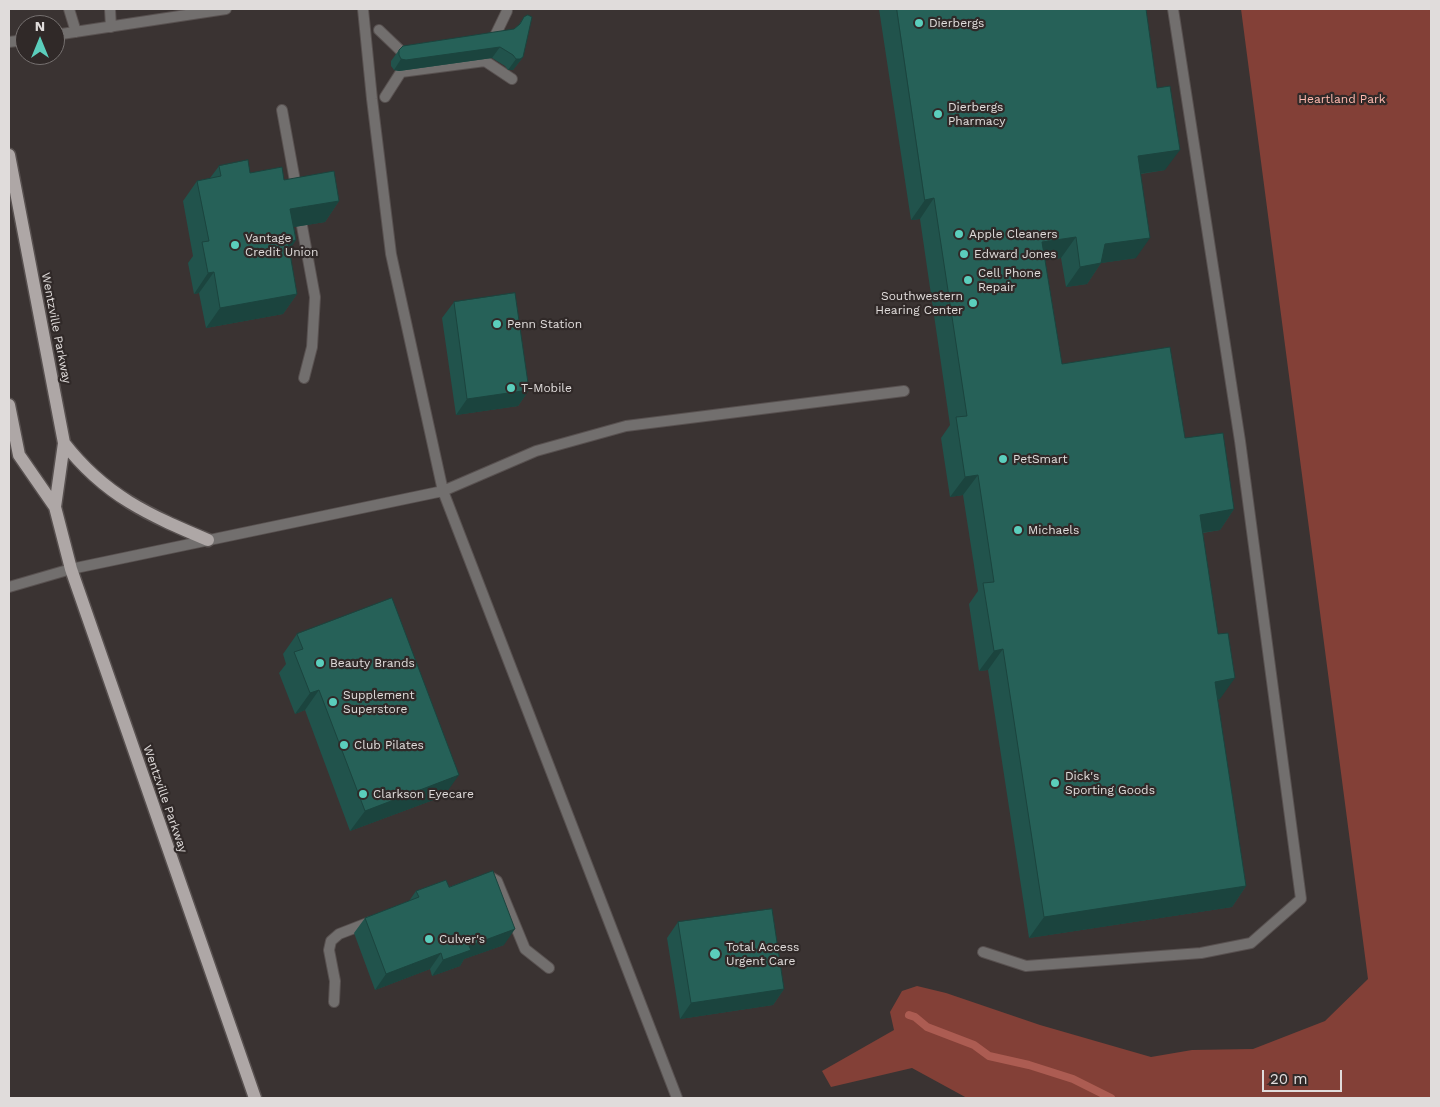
<!DOCTYPE html>
<html>
<head>
<meta charset="utf-8">
<style>
  body { margin:0 }
  #map { position:relative; width:1440px; height:1107px; overflow:hidden; background:#3a3332; font-family:"Work Sans",sans-serif }
  canvas { display:block }
  .frame { position:absolute; inset:0; border:10px solid #e0dcdb; pointer-events:none }
  .north { position:absolute; left:15px; top:15px; width:50px; height:50px; box-sizing:border-box; background:#302928; border:1px solid #767170; border-radius:50%; rotate:0deg; font-size:14px; font-weight:700; line-height:20px; text-align:center; color:#e0dcdb }
  .north::after { content:''; display:block; margin:auto; width:18px; height:22px; background:#5bcebc; clip-path:polygon(50% 0,100% 100%,50% 72%,0 100%) }
  .scale { position:absolute; left:1262px; top:1070px; width:80px; height:22px; box-sizing:border-box; border:2px solid #e0dcdb; border-top:0; padding-left:6px; font-size:15px; line-height:18px; white-space:nowrap; color:#e0dcdb; -webkit-text-stroke:4px #302928; paint-order:stroke }
</style>
</head>
<body>
<div id="map">
<canvas width="1440" height="1107"></canvas>
<div class="frame"></div>
<div class="north">N</div>
<div class="scale">20 m</div>
</div>
<script>
const ctx = document.querySelector('canvas').getContext('2d');
ctx.lineJoin = 'round';
function fillPath(path, color) {
  ctx.fillStyle = color;
  ctx.fill(path, 'evenodd');
}
function stroke(path, color, width, dash) {
  ctx.strokeStyle = color;
  ctx.lineWidth = width;
  ctx.lineCap = dash ? 'butt' : 'round';
  ctx.setLineDash(dash || []);
  ctx.stroke(path);
}
function write(font, color, halo, rows, align = 'center') {
  ctx.font = font + ' "Work Sans",sans-serif';
  ctx.lineWidth = 4.5;
  ctx.setLineDash([]);
  ctx.textBaseline = 'middle';
  ctx.strokeStyle = halo;
  ctx.fillStyle = color;
  for (const [text, x, y, turn = 0] of rows) {
    ctx.save();
    ctx.translate(x, y);
    ctx.rotate((+turn || 0) * Math.PI / 180);
    ctx.textAlign = isNaN(turn) ? turn : align;
    if (halo) ctx.strokeText(text, 0, 0);
    ctx.fillText(text, 0, 0);
    ctx.restore();
  }
}
const green = new Path2D(`
  M1241,9H1431V1098H967L912,1068L831,1087L822,1071L894,1030L890,1012L902,991L917,986L946,993L1040,1025L1151,1057L1192,1050L1253,1049L1325,1021L1368,979Z`);
const stream = new Path2D(`
  M909,1015L915,1017L927,1027L974,1045L989,1056L1029,1065L1073,1079L1111,1098`);
const lane = new Path2D(`
  M69,9L76,32
  M110,9L111,27
  M363,9L372,99L391,254L443,491L677,1098
  M379,30L402,52H411
  M55,35L226,9
  M489,41L493,40L507,11
  M9,42L25,40
  M385,97L401,72L485,61L512,79
  M282,110L297,192
  M302,226L315,297L312,347L304,378
  M9,587L71,569L443,491L536,451L626,426L904,391
  M486,880L492,878L497,881L525,949L549,968
  M983,952L1026,966L1201,953L1251,943L1301,899L1240,441L1173,9
  M334,1002L335,981L329,950L331,941L339,934L370,922`);
const primary = new Path2D(`
  M9,155L64,443L55,507
  M9,405L19,455L55,507L71,569L255,1098
  M64,443C105,496 149,515 208,540`);
const wall = new Path2D(`
  M879,9H1146L1165,170L1141,174L1136,258L1101,263L1087,284L1066,287L1061,258L1045,260L1062,364L1185,438L1234,509L1220,530L1203,533L1220,699L1217,700L1246,886L1232,907L1029,938L988,670L979,671L969,604L978,591L963,495L950,497L941,438L950,425L920,219L911,220Z
  M524,17L523,57L513,70H508L505,66L492,58L399,71L394,70L391,66V61L399,50L514,29L518,26Z
  M219,166L284,180L339,201L325,222L294,227L296,240L289,250L297,294L283,314L206,328L199,293L194,294L188,263L193,256L183,201L197,181L210,178Z
  M454,302L529,390L518,406L456,415L442,318Z
  M297,634L444,796L350,831L305,710L295,714L279,673L286,664L283,654Z
  M449,887L504,945L464,959L460,966L432,976L430,969L375,990L354,933L365,918L409,901L416,891Z
  M678,922L784,989L773,1005L680,1019L667,938Z`);
const shadedWall = new Path2D(`
  M500,47L492,58L399,71L394,70L401,59Z
  M523,57L513,70H508L516,59Z
  M1180,150L1165,170L1124,176L1138,156Z
  M934,198L920,219L911,220L925,200Z
  M339,201L325,222L276,230L290,209Z
  M1076,237L1061,258L1028,263L1042,242Z
  M1150,238L1136,258L1101,263L1087,284L1066,287L1080,267L1105,244Z
  M296,240L282,261L288,242Z
  M214,272L199,293L194,294L208,273Z
  M297,294L283,314L206,328L220,308Z
  M529,390L518,406L456,415L467,399Z
  M978,475L963,495L950,497L965,477Z
  M1234,509L1220,530L1185,535L1200,515Z
  M1003,649L988,670L979,671L994,651Z
  M1235,678L1220,699L1200,702L1215,682Z
  M319,690L305,710L295,714L310,693Z
  M459,775L444,796L350,831L365,811Z
  M1246,886L1232,907L1029,938L1044,917Z
  M515,929L504,945L464,959L460,966L432,976L443,960L469,946Z
  M441,953L430,969L375,990L386,974Z
  M784,989L773,1005L680,1019L691,1003Z`);
const building = new Path2D(`
  M897,9H1146L1157,88L1170,86L1180,150L1138,156L1150,238L1105,244L1101,263L1080,267L1076,237L1042,242L1062,364L1170,347L1185,438L1223,433L1234,509L1200,515L1218,634L1228,633L1235,678L1215,682L1246,886L1044,917L1003,649L994,651L983,583L994,582L978,475L965,477L956,417L967,416L934,198L925,200Z
  M528,15L532,17L523,57L520,59H516L513,55L500,47L406,60L401,59L399,55V50L403,46L514,29L520,24L524,17Z
  M248,160L250,173L282,167L284,180L334,171L339,201L290,209L296,240L288,242L297,294L220,308L214,272L208,273L202,242L209,241L197,181L221,176L219,166Z
  M515,293L529,390L467,399L454,302Z
  M392,598L459,775L365,811L319,690L310,693L294,652L303,649L297,634Z
  M493,871L515,929L469,946L471,950L443,960L441,953L386,974L365,918L419,897L416,891L446,880L449,887Z
  M772,909L784,989L691,1003L678,922Z`);
const markers = [
  [919,23,5,"#5bcebc"],
  [938,114,5,"#5bcebc"],
  [959,234,5,"#5bcebc"],
  [235,245,5,"#5bcebc"],
  [964,254,5,"#5bcebc"],
  [968,280,5,"#5bcebc"],
  [973,303,5,"#5bcebc"],
  [497,324,5,"#5bcebc"],
  [511,388,5,"#5bcebc"],
  [1003,459,5,"#5bcebc"],
  [1018,530,5,"#5bcebc"],
  [320,663,5,"#5bcebc"],
  [333,702,5,"#5bcebc"],
  [344,745,5,"#5bcebc"],
  [1055,783,5,"#5bcebc"],
  [363,794,5,"#5bcebc"],
  [429,939,5,"#5bcebc"],
  [715,954,6,"#5bcebc"]
];
const poiNames = [
  ["Dierbergs",929,23],
  ["Dierbergs",948,107],
  ["Pharmacy",948,121],
  ["Apple Cleaners",969,234],
  ["Vantage",245,238],
  ["Credit Union",245,252],
  ["Edward Jones",974,254],
  ["Cell Phone",978,273],
  ["Repair",978,287],
  ["Southwestern",963,296,"right"],
  ["Hearing Center",963,310,"right"],
  ["Penn Station",507,324],
  ["T-Mobile",521,388],
  ["PetSmart",1013,459],
  ["Michaels",1028,530],
  ["Beauty Brands",330,663],
  ["Supplement",343,695],
  ["Superstore",343,709],
  ["Club Pilates",354,745],
  ["Dick's",1065,776],
  ["Sporting Goods",1065,790],
  ["Clarkson Eyecare",373,794],
  ["Culver's",439,939],
  ["Total Access",726,947],
  ["Urgent Care",726,961]
];
const parkNames = [
  ["Heartland Park",1342,99]
];
const streetNames = [
  ["Wentzville Parkway",56,328,79],
  ["Wentzville Parkway",165,799,71]
];
fillPath(green, '#834037');
stroke(stream, '#ac5c52', 8);
stroke(lane, '#585150', 12);
stroke(primary, '#585150', 15);
stroke(lane, '#726f6e', 10);
stroke(primary, '#aea7a6', 12);
fillPath(wall, '#21534c');
fillPath(shadedWall, '#1b443e');
fillPath(building, '#266158');
stroke(building, '#1b443e', 1);
for (const [x, y, r, color] of markers) {
  const dot = new Path2D();
  dot.arc(x, y, r, 0, 2 * Math.PI);
  ctx.fillStyle = color;
  ctx.fill(dot);
  stroke(dot, '#302928', 2);
}
write('12px', '#e0dcdb', '#302928', poiNames, 'left');
write('12px', '#ffbaaf', '#302928', parkNames);
write('12px', '#e0dcdb', '#302928', streetNames);
</script>
</body>
</html>
